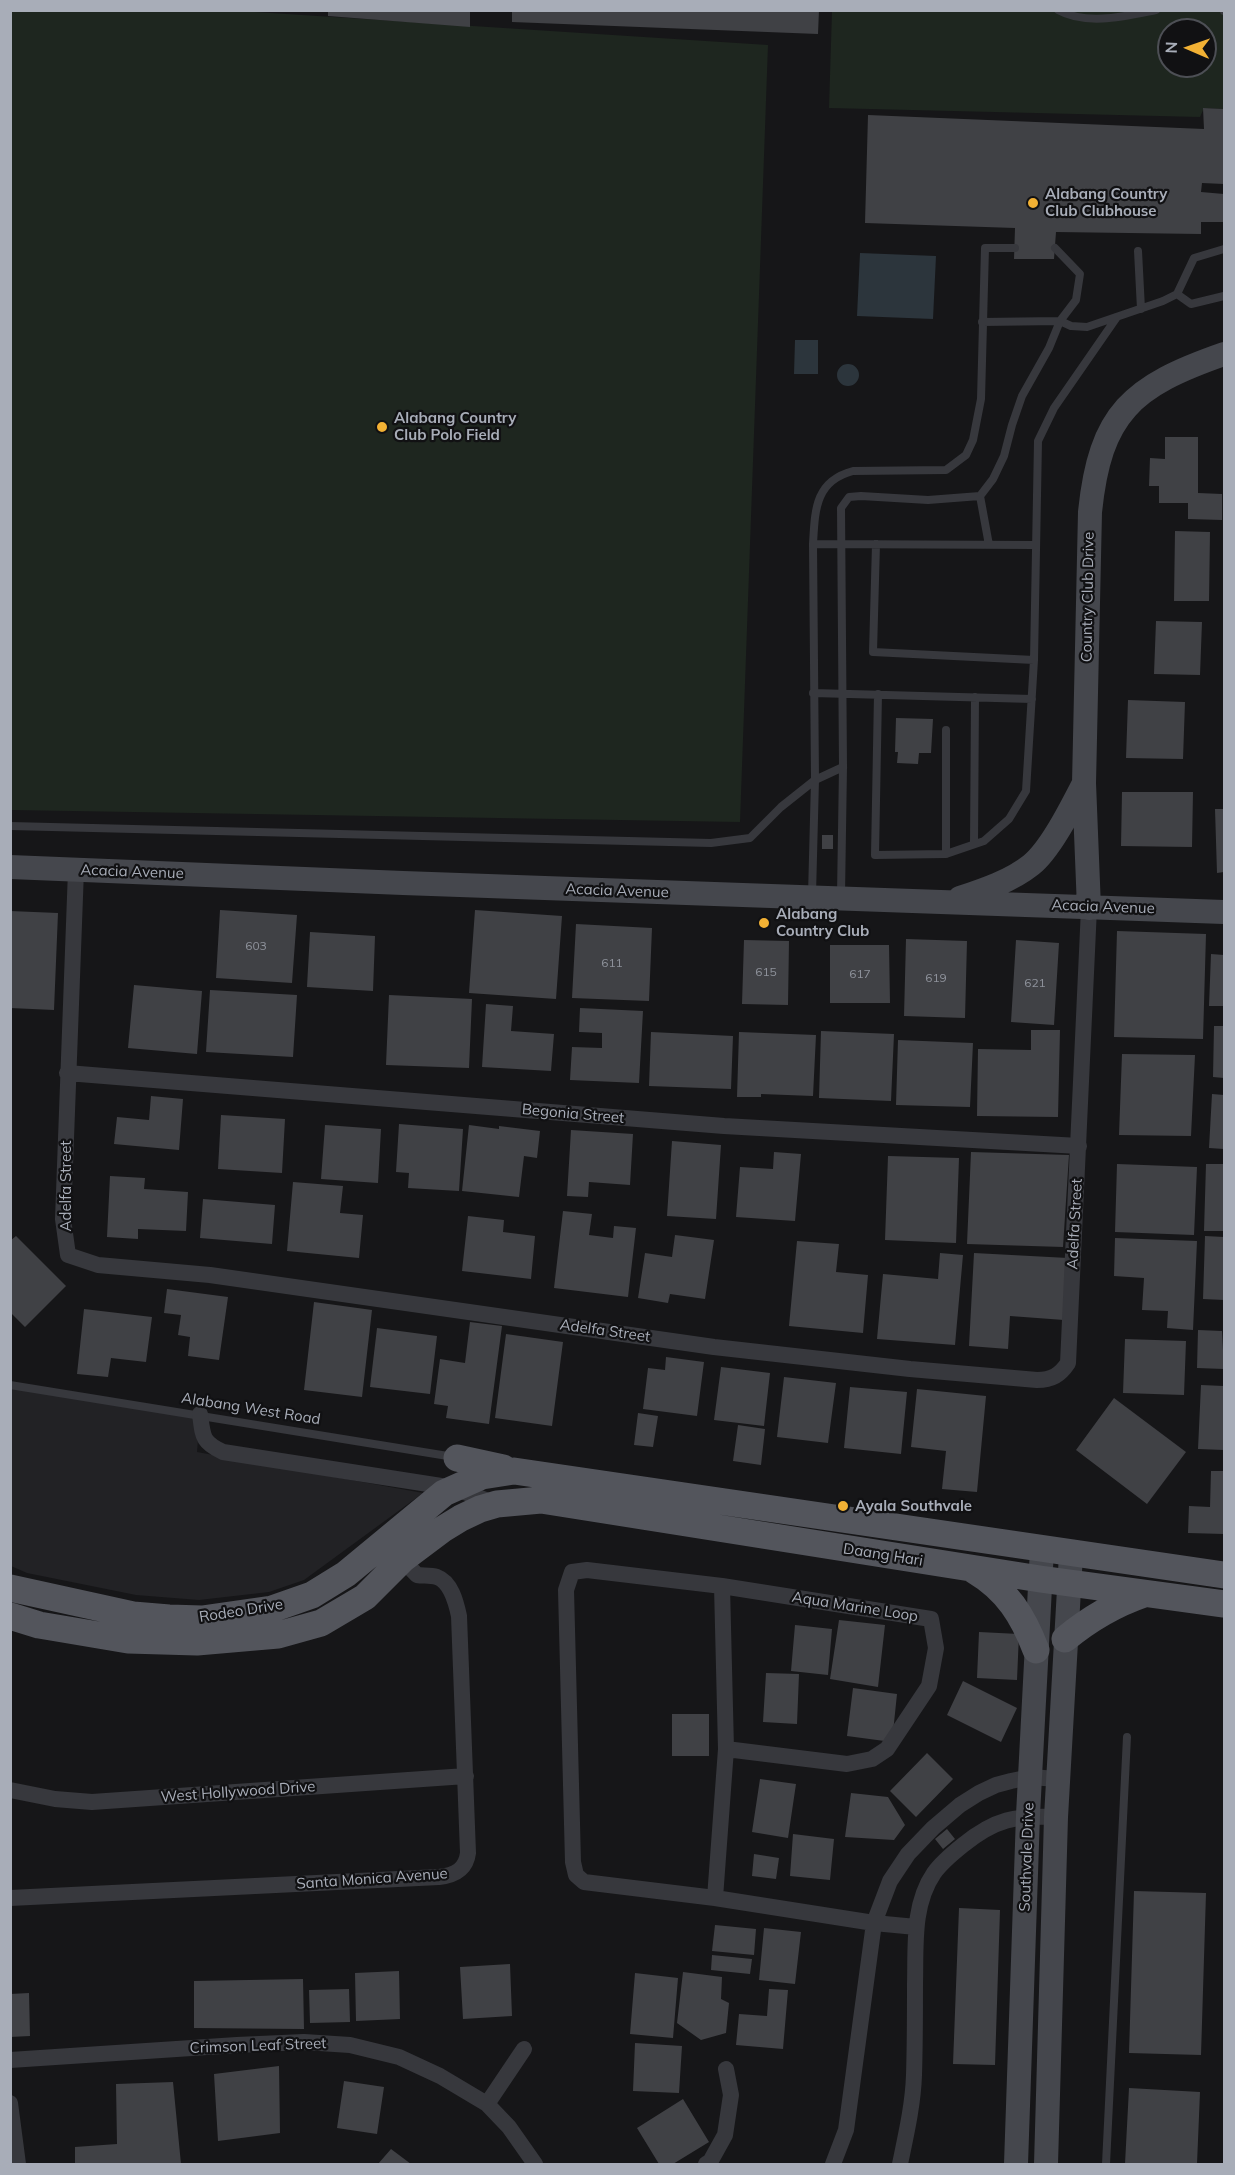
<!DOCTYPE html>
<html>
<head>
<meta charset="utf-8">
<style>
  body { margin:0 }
  #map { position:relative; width:1235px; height:2175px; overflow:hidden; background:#161618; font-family:Mulish,sans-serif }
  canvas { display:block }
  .frame { position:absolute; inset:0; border:12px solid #a8adb8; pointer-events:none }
  .north { position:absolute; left:1157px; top:18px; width:60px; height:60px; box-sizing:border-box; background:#111113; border:2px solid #4d4f55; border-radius:50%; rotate:272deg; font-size:16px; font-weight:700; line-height:24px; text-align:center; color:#a8adb8 }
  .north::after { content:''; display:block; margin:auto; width:21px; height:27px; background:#f2b134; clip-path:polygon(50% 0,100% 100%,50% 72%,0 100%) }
</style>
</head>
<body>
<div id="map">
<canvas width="1235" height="2175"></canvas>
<div class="frame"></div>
<div class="north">N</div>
</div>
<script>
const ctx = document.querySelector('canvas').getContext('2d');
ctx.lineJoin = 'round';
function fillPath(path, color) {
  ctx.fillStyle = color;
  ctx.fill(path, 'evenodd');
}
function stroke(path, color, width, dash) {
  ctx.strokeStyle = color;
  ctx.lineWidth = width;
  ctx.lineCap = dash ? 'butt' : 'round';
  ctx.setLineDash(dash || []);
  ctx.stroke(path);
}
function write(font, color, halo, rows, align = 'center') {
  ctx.font = font + ' Mulish,sans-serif';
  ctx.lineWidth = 4.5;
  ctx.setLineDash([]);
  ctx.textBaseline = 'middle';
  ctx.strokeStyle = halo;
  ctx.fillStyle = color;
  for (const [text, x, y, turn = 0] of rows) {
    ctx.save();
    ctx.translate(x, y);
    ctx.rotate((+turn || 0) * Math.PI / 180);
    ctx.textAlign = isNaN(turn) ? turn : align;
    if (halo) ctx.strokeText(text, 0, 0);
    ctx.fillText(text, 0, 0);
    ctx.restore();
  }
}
const built = new Path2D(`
  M10,1383L200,1414L197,1452L423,1493L304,1580L269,1592L199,1600L136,1595L27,1573L11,1566Z`);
const green = new Path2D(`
  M11,11H240L768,45L740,822L11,810Z
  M832,11H1224V109L1204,108L1200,117L829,108ZM1169,30H1205V66H1169Z`);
const water = new Path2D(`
  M860,253L936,256L933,319L857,316Z
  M795,340H818V374H794Z
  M837 375a11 11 0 1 1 22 0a11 11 0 1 1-22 0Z`);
const building = new Path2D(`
  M328,10H470V27L328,16Z
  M512,10H819L818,34L512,22Z
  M1203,108L1224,109V184L1202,183L1201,192L1224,194V222H1201V234L1056,232L1054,259H1014L1015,228L865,223L868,115L1204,129Z
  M1165,437H1198V493L1222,494V520L1188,519V503H1159V486H1149L1150,458L1165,459Z
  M1175,531L1210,532L1209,601H1174Z
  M1156,621L1202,622L1200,675L1154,674Z
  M1128,700L1185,702L1183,759L1126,758Z
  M896,718L933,719L931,753H919L918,764L897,763L898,752H895Z
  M1122,792H1193L1192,847L1121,846Z
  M1215,809H1224V872L1217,873Z
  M822,835H833V849H822Z
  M220,910L297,915L292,983L216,978Z
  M475,910L562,916L556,999L469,993Z
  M10,911L58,913L54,1010L10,1008Z
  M576,924L652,928L649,1001L572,998Z
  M1117,931L1206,934L1203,1039L1114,1037Z
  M310,932L375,936L373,991L307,987Z
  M906,939L967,941L965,1018L904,1016Z
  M744,940L789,941L788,1005L742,1004Z
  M1016,940L1059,943L1054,1025L1011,1022Z
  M830,945H889L890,1003H830Z
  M1211,954L1224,955V1006H1209Z
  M134,985L202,991L197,1054L128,1048Z
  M210,990L297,995L293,1057L206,1052Z
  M389,995L472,999L469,1068L386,1065Z
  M486,1004L513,1006L511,1031L554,1034L551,1071L482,1067Z
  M580,1008L643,1011L639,1083L570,1080L572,1047L602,1048V1033L579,1032Z
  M1214,1026H1224V1078L1213,1077Z
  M1031,1030H1060L1058,1117L977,1116L978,1049L1031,1050Z
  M821,1031L894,1034L891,1101L819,1098Z
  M651,1032L733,1036L731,1089L649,1086Z
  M739,1032L816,1035L813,1096L761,1094V1097H737Z
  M898,1040L973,1043L970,1107L896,1105Z
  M1122,1054L1195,1055L1191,1136L1119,1135Z
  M1212,1094L1224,1095V1149L1209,1148Z
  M151,1096L183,1099L179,1150L114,1144L117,1117L149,1120Z
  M221,1115L285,1119L282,1173L218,1169Z
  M399,1124L463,1129L459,1191L408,1188L409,1173L396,1172Z
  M325,1125L381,1129L378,1183L321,1179Z
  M469,1125L499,1129V1126L540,1131L537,1158L524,1156L519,1197L462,1191Z
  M571,1130L633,1134L630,1185L589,1182L588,1197L567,1196Z
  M672,1141L721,1145L716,1219L667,1216Z
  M774,1152L801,1154L795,1221L736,1217L740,1167L773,1169Z
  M971,1152L1069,1155L1063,1247L967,1244Z
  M888,1156L959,1158L956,1243L885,1240Z
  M1117,1164L1197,1167L1194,1235L1115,1232Z
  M1206,1164H1224V1231H1204Z
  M110,1176L145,1178L144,1189L188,1192L186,1231L138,1229V1239L107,1237Z
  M293,1182L343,1186L340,1213L363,1215L359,1258L287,1251Z
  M203,1199L275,1205L272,1244L200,1238Z
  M563,1211L592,1214L589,1235L613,1238L614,1226L636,1228L628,1297L554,1288Z
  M468,1216L504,1220L503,1232L535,1236L531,1279L462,1271Z
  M675,1235L714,1240L705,1299L670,1294L668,1303L638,1298L645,1253L672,1257Z
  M16,1236L66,1286L25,1327L10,1312V1241Z
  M1205,1236L1224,1237V1300L1203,1299Z
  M1115,1238L1197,1241L1193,1330L1167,1328L1168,1311L1142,1310L1144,1278L1114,1276Z
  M797,1241L839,1244L836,1272L868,1275L863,1333L789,1326Z
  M940,1253L963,1255L955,1345L877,1339L883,1274L938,1279Z
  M974,1253L1068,1258L1064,1320L1010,1316L1008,1349L969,1346Z
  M167,1289L228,1297L219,1360L188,1356L190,1337L178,1335L181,1315L164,1313Z
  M314,1302L372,1310L362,1397L304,1390Z
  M84,1309L152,1317L146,1362L111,1358L108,1377L77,1374Z
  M470,1322L502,1326L489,1424L446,1418L448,1406L434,1404L440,1359L465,1363Z
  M377,1328L437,1336L430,1394L370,1387Z
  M1198,1330L1222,1331L1224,1369L1197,1368Z
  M506,1334L563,1342L552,1426L495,1418Z
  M1125,1339L1186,1341L1184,1395L1123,1393Z
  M666,1357L704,1362L697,1416L643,1409L648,1368L665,1370Z
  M721,1367L770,1373L764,1426L714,1420Z
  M784,1377L836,1383L828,1443L777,1437Z
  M1201,1385L1224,1386V1450L1198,1449Z
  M850,1387L907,1392L901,1454L844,1448Z
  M917,1389L986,1396L977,1492L942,1489L946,1451L911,1447Z
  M1114,1398L1186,1452L1147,1504L1076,1450Z
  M638,1413L658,1416L653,1447L634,1445Z
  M738,1425L765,1429L761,1465L733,1461Z
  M1211,1471H1224V1534L1188,1533L1189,1506L1210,1507Z
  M839,1620L885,1625L878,1687L830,1679Z
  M795,1625L832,1629L828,1675L791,1671Z
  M979,1632L1019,1634L1017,1680L977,1678Z
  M766,1673L799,1674L797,1724L763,1722Z
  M963,1681L1017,1708L1001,1742L947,1715Z
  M853,1688L897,1694L892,1742L847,1736Z
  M672,1714H709V1756H672Z
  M927,1753L953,1779L916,1817L890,1791Z
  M760,1779L796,1784L788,1838L752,1832Z
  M851,1793L888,1797L905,1825L894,1840L845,1837Z
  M947,1829L955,1839L943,1849L935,1839Z
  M793,1834L834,1839L830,1880L790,1876Z
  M754,1854L779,1858L776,1879L752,1876Z
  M1134,1891L1206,1893L1201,2055L1129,2053Z
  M959,1908L1000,1910L995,2065L953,2064Z
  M715,1925L756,1929L754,1955L712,1951Z
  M764,1928L801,1932L795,1984L759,1980Z
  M712,1955L752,1959L750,1974L711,1970Z
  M510,1964L512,2016L463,2019L460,1967Z
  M399,1971L400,2019L356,2021L355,1973Z
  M683,1972L722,1977L721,1999L729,2003L726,2033L701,2040L677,2023Z
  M635,1973L678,1978L673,2038L630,2034Z
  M303,1979L304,2029L194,2028V1981Z
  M349,1989L350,2022L310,2023L309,1990Z
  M769,1989L788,1990L783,2049L736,2045L739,2014L767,2016Z
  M29,1993L30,2036L10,2037V1994Z
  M635,2043L682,2046L679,2093L633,2091Z
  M279,2066L280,2133L218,2141L214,2074Z
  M344,2081L384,2087L377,2134L337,2128Z
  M173,2082L181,2164H75V2147L117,2144L116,2084Z
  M1129,2088L1200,2092L1197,2164H1125Z
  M683,2099L709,2142L673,2164H659L637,2128Z
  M391,2149L411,2164H378Z`);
const lane = new Path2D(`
  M1058,10C1087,26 1126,16 1156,10
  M1224,10V11
  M1138,251L1141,309
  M1177,294L1191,304L1224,296
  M982,322L1060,321L1071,326L1087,327L1163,301L1177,294L1194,258L1224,249
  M980,496L989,545
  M813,544L1035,545
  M876,544L873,652L1034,660
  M813,693L1032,699
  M878,694L875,855L946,854L984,841L1009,819L1026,791L1034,660L1038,441L1054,408L1117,317
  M946,730V854
  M10,826L711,843L750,838L781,807L815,780L843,767
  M974,844L975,697
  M812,895L815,780L813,544C815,510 815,481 853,471L946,470L966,455L973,440L981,399L985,248H1015
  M841,895L843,767L841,508L849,497L861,496L928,500L980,496L993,479L1004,456L1012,425L1022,396L1049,348L1060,321L1076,300L1080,274L1055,248
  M10,1385L454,1457
  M1106,2164L1127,1737`);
const street = new Path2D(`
  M76,870L63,1219L68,1255L98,1265L210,1275L714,1347L910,1369L1037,1380C1052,1380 1060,1375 1068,1363L1089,908
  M67,1073L724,1126L1079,1146
  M200,1414C203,1437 202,1442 223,1452L454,1488L496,1504
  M726,1749L847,1764L872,1759L887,1749L929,1686L936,1648L931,1619L722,1586L587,1570L572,1572L566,1590L573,1862L576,1875L584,1882L715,1898L874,1923L916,1927
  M10,1790L55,1799L92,1802L466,1776
  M10,1898L439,1877C456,1875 466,1869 468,1853L459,1616C456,1602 451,1582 437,1577C430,1575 423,1576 417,1575L396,1553
  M715,1898L726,1749L722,1586
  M10,2060L237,2045L304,2042L350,2045L399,2057L440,2076L487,2104L509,2127L535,2164
  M10,2103L18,2164
  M487,2104L524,2049
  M706,2164L710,2162L725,2135L731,2095L726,2069
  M833,2164L846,2130L874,1923L890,1881L908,1854L933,1828L960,1805L979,1793L996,1785L1011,1781L1030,1777L1058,1779
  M900,2164C906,2135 913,2105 914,2075C915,2044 915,2014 915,1984C916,1947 912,1905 934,1873C941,1863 953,1853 963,1845C995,1819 1016,1815 1056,1817`);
const secondary = new Path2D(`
  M10,867L403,883L1224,912
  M960,898C984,890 1011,881 1031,865C1051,849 1072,806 1084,783
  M1089,908L1084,783L1090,512C1100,413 1132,386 1224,354
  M1016,2164L1028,1815L1042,1549
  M1046,2164L1056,1817L1071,1554`);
const primary = new Path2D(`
  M457,1458L503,1468
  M975,1571C1007,1590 1023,1616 1036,1650
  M10,1588L133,1615L169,1618L202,1619L272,1609L312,1595L346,1574L444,1493L482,1476L514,1471L1224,1575
  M10,1616L39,1625L128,1640L197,1642L278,1635L321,1623L365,1597L403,1559L443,1529L461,1518L480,1509L497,1504L541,1500L1040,1579L1224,1604
  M1065,1639C1089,1619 1115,1604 1144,1594`);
const markers = [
  [1033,203,6,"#f2b134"],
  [382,427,6,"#f2b134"],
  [764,923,6,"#f2b134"],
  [843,1506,6,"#f2b134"]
];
const numberNames = [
  ["603",256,946],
  ["611",612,963],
  ["615",766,972],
  ["617",860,974],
  ["619",936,978],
  ["621",1035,983]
];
const poiNames = [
  ["Alabang Country",1045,194],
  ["Club Clubhouse",1045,211],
  ["Alabang Country",394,418],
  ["Club Polo Field",394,435],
  ["Alabang",776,914],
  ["Country Club",776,931],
  ["Ayala Southvale",855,1506]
];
const streetNames = [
  ["Country Club Drive",1088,597,-89],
  ["Acacia Avenue",132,872,2],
  ["Acacia Avenue",617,891,2],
  ["Acacia Avenue",1103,907,2],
  ["Begonia Street",573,1114,5],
  ["Adelfa Street",66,1186,-90],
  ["Adelfa Street",1075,1224,-87],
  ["Adelfa Street",605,1331,8],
  ["Alabang West Road",251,1409,9],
  ["Daang Hari",883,1555,9],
  ["Aqua Marine Loop",855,1607,9],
  ["Rodeo Drive",241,1611,-9],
  ["West Hollywood Drive",238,1792,-4],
  ["Southvale Drive",1027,1857,-88],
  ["Santa Monica Avenue",372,1879,-4],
  ["Crimson Leaf Street",258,2046,-2]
];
fillPath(built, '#222225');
fillPath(green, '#1e261f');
fillPath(water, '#2c353c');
fillPath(building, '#404145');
stroke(lane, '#37383d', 8);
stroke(street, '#37383d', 16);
stroke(secondary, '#45474d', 24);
stroke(primary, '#53555c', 27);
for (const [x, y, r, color] of markers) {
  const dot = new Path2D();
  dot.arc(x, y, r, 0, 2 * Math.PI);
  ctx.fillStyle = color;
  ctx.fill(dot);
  stroke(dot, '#111113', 2);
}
write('12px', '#8e929b', null, numberNames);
write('bold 15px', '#a8adb8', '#111113', poiNames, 'left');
write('15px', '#a8adb8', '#111113', streetNames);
</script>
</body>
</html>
